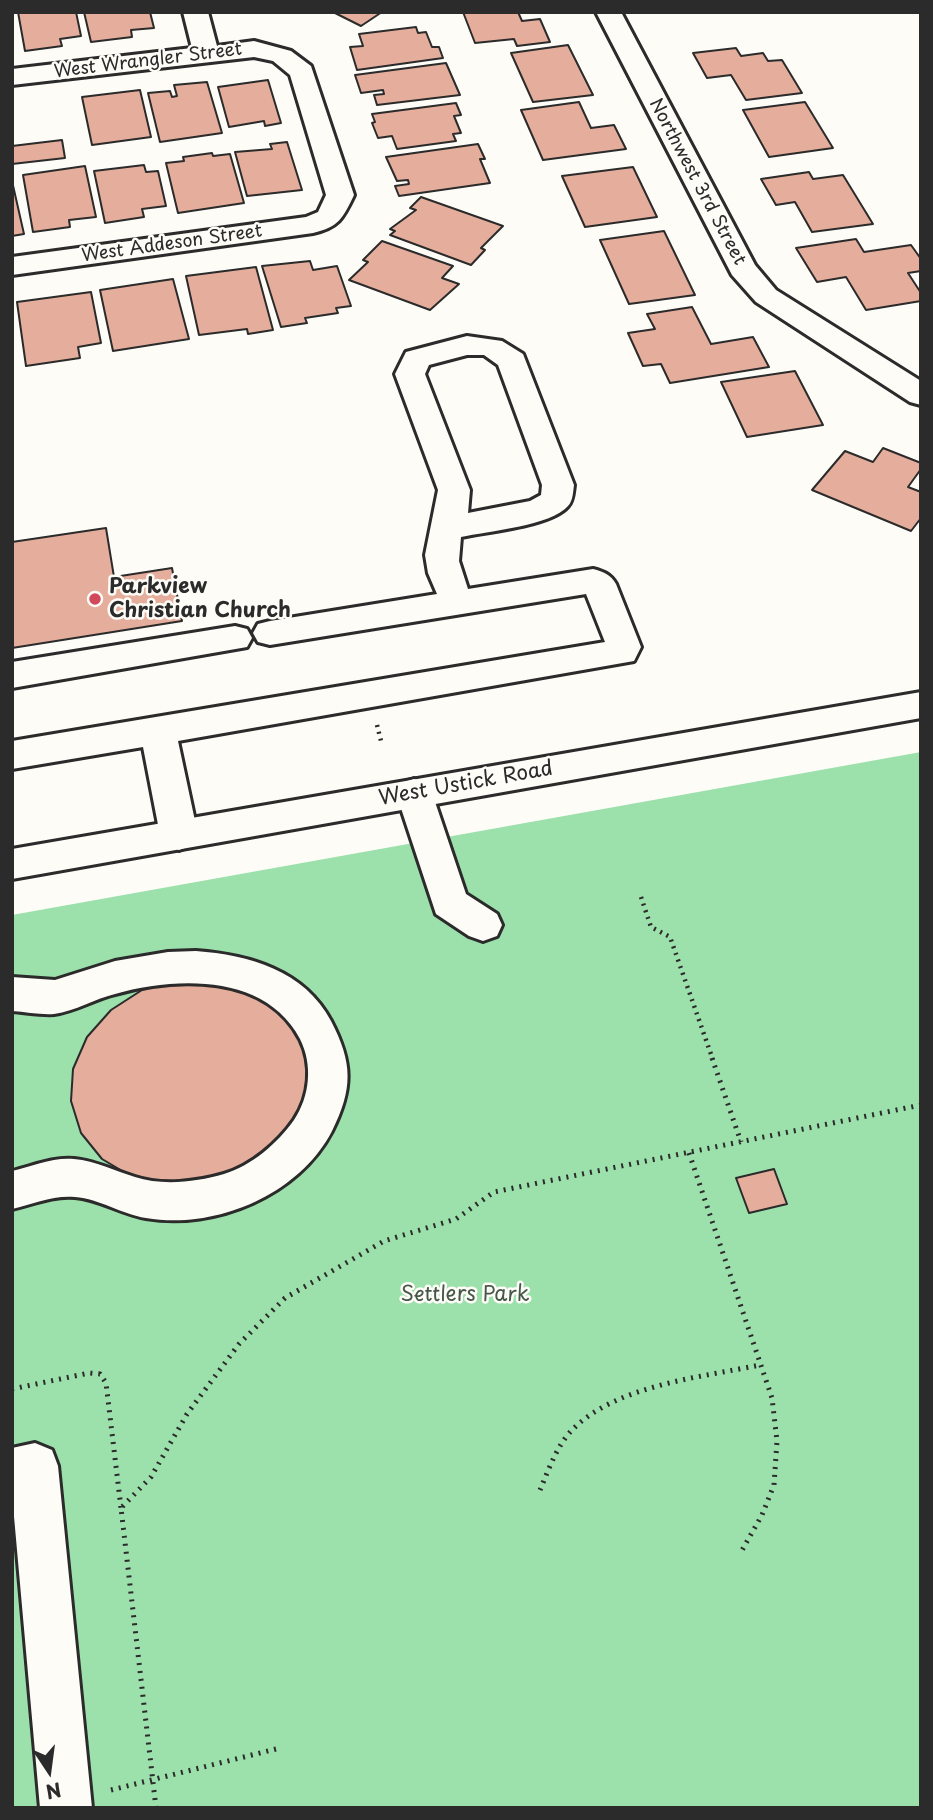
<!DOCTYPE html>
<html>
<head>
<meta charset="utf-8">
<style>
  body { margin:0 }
  #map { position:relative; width:933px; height:1820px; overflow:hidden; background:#fdfcf7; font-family:"Playpen Sans",sans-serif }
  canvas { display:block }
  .frame { position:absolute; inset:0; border:14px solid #2b2b2b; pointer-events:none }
  .north { position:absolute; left:14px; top:1736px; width:70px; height:70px; -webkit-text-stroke:5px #fdfcf7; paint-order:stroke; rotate:167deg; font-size:19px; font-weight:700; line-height:28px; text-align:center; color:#2b2b2b }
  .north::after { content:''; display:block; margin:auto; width:24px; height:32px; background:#2b2b2b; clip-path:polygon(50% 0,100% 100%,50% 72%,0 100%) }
</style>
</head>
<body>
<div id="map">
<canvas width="933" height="1820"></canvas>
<div class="frame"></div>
<div class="north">N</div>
</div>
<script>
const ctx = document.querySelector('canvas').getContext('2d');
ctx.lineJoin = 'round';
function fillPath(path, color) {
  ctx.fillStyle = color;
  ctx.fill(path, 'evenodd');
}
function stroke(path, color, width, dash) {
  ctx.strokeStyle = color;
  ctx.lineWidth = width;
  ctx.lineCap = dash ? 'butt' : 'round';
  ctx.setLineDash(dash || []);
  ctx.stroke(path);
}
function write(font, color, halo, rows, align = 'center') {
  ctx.font = font + ' "Playpen Sans",sans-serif';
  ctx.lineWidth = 5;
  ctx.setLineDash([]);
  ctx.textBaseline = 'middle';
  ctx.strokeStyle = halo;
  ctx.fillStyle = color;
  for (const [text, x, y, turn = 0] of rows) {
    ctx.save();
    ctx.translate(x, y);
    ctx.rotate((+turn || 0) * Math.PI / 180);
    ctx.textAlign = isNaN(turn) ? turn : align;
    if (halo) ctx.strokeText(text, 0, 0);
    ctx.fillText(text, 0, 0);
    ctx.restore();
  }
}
const green = new Path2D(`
  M921,752V1808H12V915Z`);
const building = new Path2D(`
  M18,12H76L81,36L60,39L62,46L25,51Z
  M84,12H150L154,28L131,30L132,37L91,42Z
  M333,12H382L361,26Z
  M463,12H518L522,21L540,19L550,42L517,46L514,39L475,43Z
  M416,27L418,33L426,32L432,47H439L443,58L357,70L350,47L363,46L359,34Z
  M568,45L593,95L533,102L511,53Z
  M736,48L741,56L763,53L768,61L782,60L802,93L746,100L731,75L707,78L693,53Z
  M446,63L460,95L377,105L374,95L384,94L383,90L361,93L355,75Z
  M268,80L281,123L265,126L264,121L229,127L218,87Z
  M207,82L222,133L160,142L148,93L170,91L172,97L177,96L174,85Z
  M140,90L151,137L92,145L82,97Z
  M579,102L591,128L614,125L626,149L543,160L521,110Z
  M805,102L833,148L769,157L743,110Z
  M456,103L461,115L454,116L461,133L453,134L456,141L397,149L392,136L378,138L372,123L375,122L372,114Z
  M62,140L65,158L12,164V146Z
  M287,142L302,190L247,196L235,152L272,149L270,144Z
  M478,144L485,159H480L490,183L399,196L395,186L409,184L408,180L397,181L386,157Z
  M212,153L213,156L230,154L244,203L178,213L166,163L184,161L183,157Z
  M144,165L146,172L158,171L166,206L142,209L144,217L105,223L94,171Z
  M85,166L96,217L69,220L70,227L33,232L23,175Z
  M633,167L657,217L585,227L562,176Z
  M809,172L813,179L843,175L873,224L812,232L795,202L776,205L761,179Z
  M12,181L24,234L12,236Z
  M421,197L503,226L481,248L485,250L471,265L390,235L395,231L390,229L416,210L410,208Z
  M664,231L695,295L629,304L600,240Z
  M856,239L864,252L911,245L921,259V271L908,273L921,293V301L866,310L846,277L817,282L796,248Z
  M382,241L453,266L442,278L459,284L430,310L349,280L368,262L363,260Z
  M310,261L313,270L337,266L351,306L336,308L338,313L305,318L307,323L281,327L262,266Z
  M256,267L273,330L248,334L247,329L199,335L186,276Z
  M173,279L189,339L113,351L100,290Z
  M91,292L101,343L78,347L80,358L26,366L17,302Z
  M692,307L711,344L753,337L769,367L670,383L661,364L643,366L628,333L655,329L647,314Z
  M795,371L823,425L747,437L721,382Z
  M883,448L921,463V469L908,487L921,492V518L911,531L812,490L845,451L873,462Z
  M106,528L114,577L172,568L182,621L12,648V542Z
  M178,979L257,987L309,1037V1109L253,1169L171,1187L134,1178L102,1159L81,1133L71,1101L73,1069L87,1037L111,1010L142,990Z
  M774,1169L787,1204L749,1213L736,1178Z`);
const pathFar1 = new Path2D(`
  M377,725L381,741
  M641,897L651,927L670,937L713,1060`);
const path = new Path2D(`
  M712,1058L741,1142
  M689,1153L772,1398L777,1441L774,1485L762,1515L741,1552
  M12,1389L89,1373L100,1374L106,1383L121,1508
  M540,1490C549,1469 557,1445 573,1429C617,1385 702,1377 760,1365
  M111,1790L280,1748
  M156,1808L121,1508L151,1477L187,1414L239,1344L285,1298L384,1241L456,1219L494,1192L921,1105`);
const minor = new Path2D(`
  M183,12H208L217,46L254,41L291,51L311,66L354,195C343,218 339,227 313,233L12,275V257L306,217L318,212L326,195L290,75L273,61L254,57L12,85V69L192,48Z
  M596,12H621L755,265L776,290L921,381V405L910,402L756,302L732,275Z
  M467,336L502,341L523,354L574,485C573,492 573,501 568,506C551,526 488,531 461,537L459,561L468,589L593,569C604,572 610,574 616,584L641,647L634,661L178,741L198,835L192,845L179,850L166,845L160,835L143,747L12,769V741L605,642L586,594L270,645L258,642L253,633L258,624L270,621L437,594L428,573L425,555L438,490L395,374L406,352ZM467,355H484L498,365L542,485L541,495L530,501L468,513L470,490L425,374L429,365Z
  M235,626L247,629L252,638L247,647L12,688V662Z
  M414,779L427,783L432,793L466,894L497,914L502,925L497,936L483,941L469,936L436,914L396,793L401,783Z
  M196,951C249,955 304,970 331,1021C353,1063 353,1089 332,1131C299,1195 215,1230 146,1218C121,1214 100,1199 75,1197C53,1195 33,1204 12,1209V1171C33,1166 53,1157 74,1159C96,1161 115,1171 135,1177C162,1186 197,1182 224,1174C251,1166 278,1143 294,1120C310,1096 313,1065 300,1039C265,973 176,977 115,994C94,999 76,1011 54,1014C41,1015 26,1012 12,1011V977L55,980L115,961L168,952Z
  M35,1443L52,1450L58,1466L92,1808H40L12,1494V1448Z`);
const major = new Path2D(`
  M921,692V718L12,879V849Z`);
const markers = [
  [95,599,7,"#d1495b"]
];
const farStreetnames = [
  ["West Wrangler Street",148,61,-7],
  ["Northwest 3rd Street",697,182,62],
  ["West Addeson Street",172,244,-8]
];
const poiNames = [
  ["Parkview",109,587],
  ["Christian Church",109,611]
];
const streetNames = [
  ["West Ustick Road",466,784,-10]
];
const parkNames = [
  ["Settlers Park",465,1295]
];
fillPath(green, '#9ce0ac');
fillPath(building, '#e5ae9c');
stroke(building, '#2b2b2b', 2);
stroke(minor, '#2b2b2b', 6);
stroke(major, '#2b2b2b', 6);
stroke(pathFar1, '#2b2b2b', 4.5, [2, 5]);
stroke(path, '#2b2b2b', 5, [2, 6]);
fillPath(minor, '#fdfcf7');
fillPath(major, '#fdfcf7');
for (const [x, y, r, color] of markers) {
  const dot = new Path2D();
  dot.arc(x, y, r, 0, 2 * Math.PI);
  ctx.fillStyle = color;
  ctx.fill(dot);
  stroke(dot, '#fdfcf7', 2.5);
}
write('18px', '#2b2b2b', '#fdfcf7', farStreetnames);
write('bold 21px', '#2b2b2b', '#fdfcf7', poiNames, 'left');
write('21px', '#2b2b2b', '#fdfcf7', streetNames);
write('21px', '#47584b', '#fdfcf7', parkNames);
</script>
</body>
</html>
